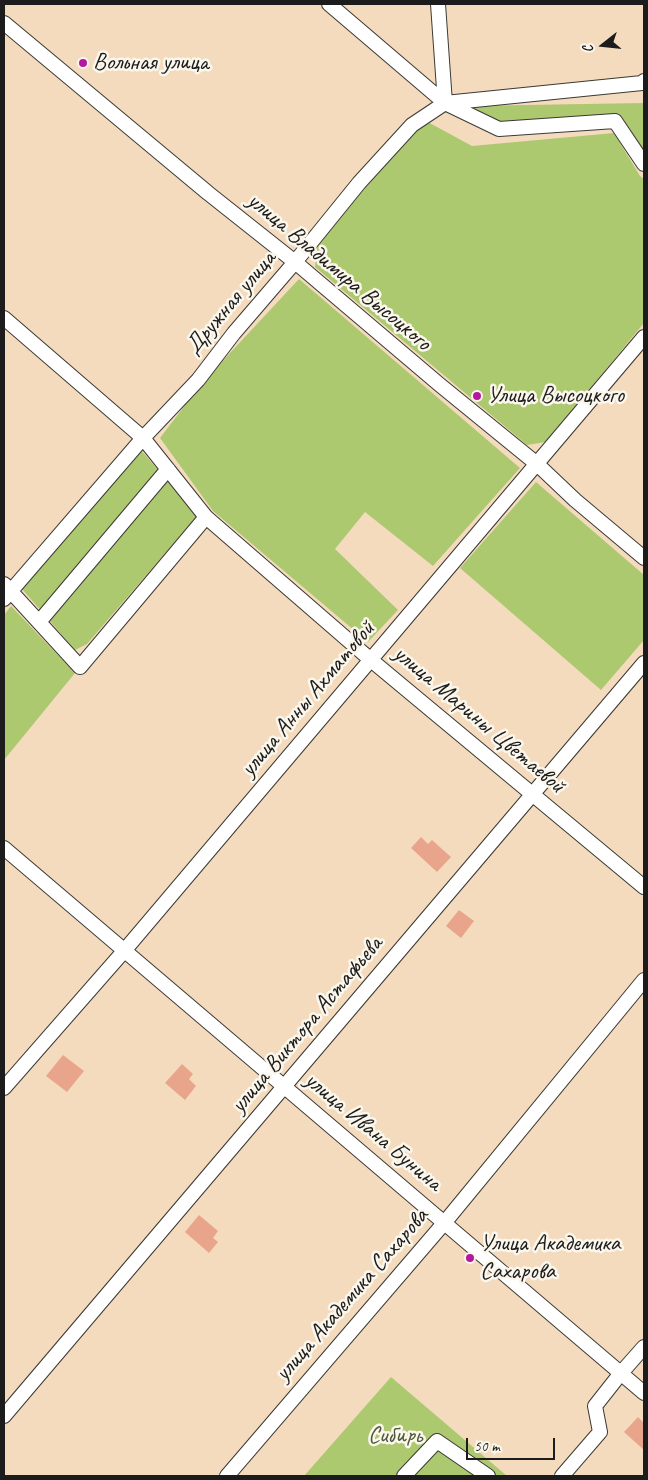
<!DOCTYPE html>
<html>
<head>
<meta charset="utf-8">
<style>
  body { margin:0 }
  #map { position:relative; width:648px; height:1480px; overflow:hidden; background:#f4dbbe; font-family:Caveat,sans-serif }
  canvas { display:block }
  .frame { position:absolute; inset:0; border:5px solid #1c1c1c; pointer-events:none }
  .north { position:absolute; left:578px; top:20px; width:50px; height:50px; -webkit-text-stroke:4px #fbf7ec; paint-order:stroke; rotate:254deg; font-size:14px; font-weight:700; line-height:20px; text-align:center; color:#1c1c1c }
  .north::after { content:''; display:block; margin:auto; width:18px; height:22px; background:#1c1c1c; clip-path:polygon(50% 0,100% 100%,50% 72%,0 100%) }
  .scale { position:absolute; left:466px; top:1438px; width:89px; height:22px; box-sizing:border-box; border:2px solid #1c1c1c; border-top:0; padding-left:6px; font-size:15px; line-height:18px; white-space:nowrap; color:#1c1c1c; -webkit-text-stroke:4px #fbf7ec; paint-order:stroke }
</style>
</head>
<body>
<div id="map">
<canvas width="648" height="1480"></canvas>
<div class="frame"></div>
<div class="north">С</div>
<div class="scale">50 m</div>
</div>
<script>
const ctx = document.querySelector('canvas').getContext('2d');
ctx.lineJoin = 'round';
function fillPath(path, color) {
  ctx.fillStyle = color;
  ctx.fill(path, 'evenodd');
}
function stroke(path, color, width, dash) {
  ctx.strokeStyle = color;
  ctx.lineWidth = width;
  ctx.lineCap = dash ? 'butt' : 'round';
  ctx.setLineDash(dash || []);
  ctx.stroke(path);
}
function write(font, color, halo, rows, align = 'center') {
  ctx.font = font + ' Caveat,sans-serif';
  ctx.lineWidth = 5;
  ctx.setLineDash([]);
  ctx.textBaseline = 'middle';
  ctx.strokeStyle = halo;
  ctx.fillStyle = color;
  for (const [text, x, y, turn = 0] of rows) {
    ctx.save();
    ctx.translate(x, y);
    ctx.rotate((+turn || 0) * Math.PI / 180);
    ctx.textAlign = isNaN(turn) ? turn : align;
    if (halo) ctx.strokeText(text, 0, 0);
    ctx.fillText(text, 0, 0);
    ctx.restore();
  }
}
const green = new Path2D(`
  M644,103V154L620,118L497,123L466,106Z
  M426,121L472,146L614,133L640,176L644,179V323L546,442L527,445L315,267L318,240Z
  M299,279L520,468L433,566L365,512L335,549L398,610L368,642L213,511L160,438L202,383Z
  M141,450L197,516L87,644L75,650L22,589Z
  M536,482L644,575V640L601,690L460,568Z
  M11,606L75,673L4,760V615Z
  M391,1377L507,1476H304Z`);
const building = new Path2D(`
  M421,837L428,844L432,840L451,857L437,872L411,848Z
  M459,910L474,921L461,938L446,926Z
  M63,1055L84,1071L67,1092L46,1076Z
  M182,1064L193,1074L189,1079L196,1086L185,1100L165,1083Z
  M199,1215L218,1231L213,1238L218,1242L209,1253L185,1232Z
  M638,1417L644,1423V1450L624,1432Z`);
const minor = new Path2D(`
  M329,4L445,103L499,129L615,121L644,164
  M438,4L445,103
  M4,23L208,193L295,262L440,385L537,464L575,500L644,558
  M4,318L143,438L206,517L371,660L644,887
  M4,584L80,667L206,517
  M4,599L143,438L198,380L234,333L295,262L359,183L412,125L445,103L642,83L644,81
  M39,622L168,469
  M4,848L644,1393
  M4,1088L124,951L644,337
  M4,1416L644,663
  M227,1476L445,1222L644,980
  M404,1476L437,1441L488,1476
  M562,1476L600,1432L595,1406L621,1373L644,1347`);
const markers = [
  [83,63,5,"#b5179e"],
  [477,396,5,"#b5179e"],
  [470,1258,5,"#b5179e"]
];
const poiNames = [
  ["Вольная улица",93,63],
  ["Улица Высоцкого",487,396],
  ["Улица Академика",480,1244],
  ["Сахарова",480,1272]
];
const streetNames = [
  ["улица Владимира Высоцкого",339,272,40],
  ["Дружная улица",231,303,-50],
  ["улица Анны Ахматовой",308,699,-50],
  ["улица Марины Цветаевой",479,720,40],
  ["улица Виктора Астафьева",307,1025,-50],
  ["улица Ивана Бунина",373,1132,40],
  ["улица Академика Сахарова",352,1295,-49]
];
const parkNames = [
  ["Сибирь",395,1436]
];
fillPath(green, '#acc970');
fillPath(building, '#e9a58c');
stroke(minor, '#3c3934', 16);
stroke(minor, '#fff', 14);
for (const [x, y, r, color] of markers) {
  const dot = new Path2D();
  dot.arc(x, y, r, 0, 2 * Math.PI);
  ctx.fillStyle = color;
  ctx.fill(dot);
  stroke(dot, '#fbf7ec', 2);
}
write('24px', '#1c1c1c', '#fbf7ec', poiNames, 'left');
write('24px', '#1c1c1c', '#fbf7ec', streetNames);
write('24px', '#4e5939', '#fbf7ec', parkNames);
</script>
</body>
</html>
